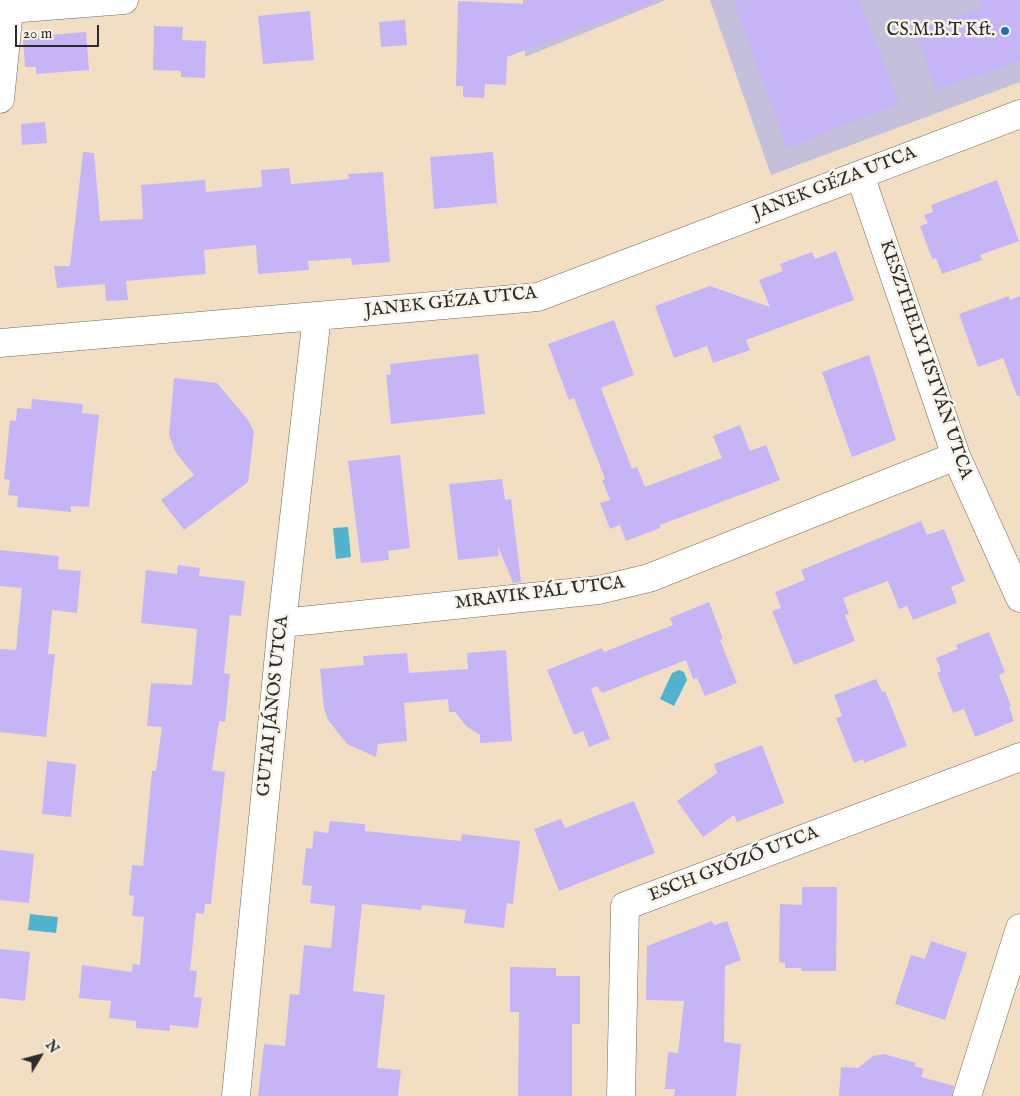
<!DOCTYPE html>
<html>
<head>
<meta charset="utf-8">
<style>
  body { margin:0 }
  #map { position:relative; width:1020px; height:1096px; overflow:hidden; background:#f2dfc3; font-family:"IM FELL English",serif }
  canvas { display:block }
  .north { position:absolute; left:15px; top:1031px; width:50px; height:50px; -webkit-text-stroke:4px #f7f3e8; paint-order:stroke; rotate:53deg; font-size:14px; font-weight:700; line-height:20px; text-align:center; color:#2b2b2b }
  .north::after { content:''; display:block; margin:auto; width:18px; height:22px; background:#2b2b2b; clip-path:polygon(50% 0,100% 100%,50% 72%,0 100%) }
  .scale { position:absolute; left:15px; top:25px; width:84px; height:22px; box-sizing:border-box; border:2px solid #2b2b2b; border-top:0; padding-left:6px; font-size:15px; line-height:18px; white-space:nowrap; color:#2b2b2b; -webkit-text-stroke:4px #f7f3e8; paint-order:stroke }
</style>
</head>
<body>
<div id="map">
<canvas width="1020" height="1096"></canvas>
<div class="north">N</div>
<div class="scale">20 m</div>
</div>
<script>
const ctx = document.querySelector('canvas').getContext('2d');
ctx.lineJoin = 'round';
function fillPath(path, color) {
  ctx.fillStyle = color;
  ctx.fill(path, 'evenodd');
}
function stroke(path, color, width, dash) {
  ctx.strokeStyle = color;
  ctx.lineWidth = width;
  ctx.lineCap = dash ? 'butt' : 'round';
  ctx.setLineDash(dash || []);
  ctx.stroke(path);
}
function write(font, color, halo, rows, align = 'center') {
  ctx.font = font + ' "IM FELL English",serif';
  ctx.lineWidth = 5;
  ctx.setLineDash([]);
  ctx.textBaseline = 'middle';
  ctx.strokeStyle = halo;
  ctx.fillStyle = color;
  for (const [text, x, y, turn = 0] of rows) {
    ctx.save();
    ctx.translate(x, y);
    ctx.rotate((+turn || 0) * Math.PI / 180);
    ctx.textAlign = isNaN(turn) ? turn : align;
    if (halo) ctx.strokeText(text, 0, 0);
    ctx.fillText(text, 0, 0);
    ctx.restore();
  }
}
const industrial = new Path2D(`
  M523,0H666L525,57Z
  M710,0H1020V82L771,175Z`);
const water = new Path2D(`
  M348,527L351,557L336,559L333,528Z
  M679,670L684,672L687,680L674,706L660,699L672,673Z
  M30,914L58,917L56,933L28,930Z`);
const building = new Path2D(`
  M527,0H653L654,2L507,57L506,85L485,84L484,98L463,97V86H456L458,1L527,4Z
  M733,0H859L899,103L787,148Z
  M978,0H1020V61L936,90L915,30L982,8Z
  M310,11L314,60L263,64L258,16Z
  M405,20L407,45L381,47L379,22Z
  M154,26L183,27L182,40L206,41L205,78L181,77V71L153,70Z
  M86,32L89,70L36,74V67H25L23,37Z
  M45,122L47,143L22,145L21,124Z
  M83,152L94,153L100,221L143,219L141,185L205,180L206,192L262,187L261,170L289,168L291,184L349,179L348,174L383,172L390,262L352,265L351,258L308,261L309,270L258,274L256,245L204,250L206,274L126,281L128,300L106,301L105,284L57,288L54,266H70Z
  M493,152L497,203L434,209L430,157Z
  M997,180L1019,241L980,255L982,260L942,274L936,258L932,259L920,226L928,223L924,215L933,212L931,205Z
  M836,251L854,300L746,340L750,350L713,363L707,346L674,358L655,306L710,286L770,307L759,280L783,271L780,264L812,252L815,259Z
  M1009,296L1010,300L1020,296V396H1017L1003,358L978,367L959,314Z
  M614,320L634,375L601,388L632,469L637,467L645,487L722,458L713,436L740,425L750,451L766,445L780,480L660,525V528L626,541L620,525L610,529L600,503L610,500L602,480L605,479L574,398L569,400L548,344Z
  M478,354L485,414L391,424L386,375L391,374L390,364Z
  M869,355L896,440L852,457L822,372Z
  M174,378L217,383L248,420L254,432L248,482L184,530L161,500L194,475L176,453L169,435Z
  M32,399L83,404L82,413L99,415L89,507L71,506V512L17,507L18,496L8,495L10,480L4,479L10,420L16,421L17,408L31,409Z
  M400,455L410,548L388,551L389,560L361,563L348,461Z
  M502,479L505,500L511,499L521,582L513,583L498,546L499,556L458,560L449,484Z
  M921,521L927,535L944,529L965,581L951,587L957,603L913,620L907,606L899,609L888,581L843,598L849,614L845,615L855,641L794,665L772,611L781,608L775,592L805,580L801,570Z
  M0,550L59,556L58,569L81,571L77,613L52,610L48,654H55L46,737L0,732V649L16,650L22,588L0,586Z
  M178,565L200,568L199,576L245,581L241,616L230,615L224,673L230,674L225,722L219,721L212,770L225,772L211,904H205L204,914L196,913L190,970L197,971L194,997L202,998L198,1028L170,1025V1031L136,1028V1021L109,1018L111,1001L79,998L82,965L132,972L133,964L140,965L144,917L132,916L134,896L129,895L132,865L143,866L152,771H156L162,727L147,726L151,683L192,685L197,629L141,623L146,570L177,574Z
  M709,602L723,639L720,640L737,683L705,696L697,678L693,679L686,660L602,693L597,686L591,689L610,739L589,747L583,731L574,735L547,670L602,648L604,652L673,625L670,618Z
  M989,632L1005,672L999,675L1011,706H1009L1014,721L975,737L964,709L953,713L937,673L941,671L936,658L958,649L956,645Z
  M506,650L512,741L480,743V735L466,726L455,712H449L448,699L404,703L407,741L378,744L376,757L347,744L328,720L324,708L320,669L364,665L363,656L407,653L409,673L468,669L467,653Z
  M876,679L882,692L885,691L907,746L864,763L863,759L854,763L836,718L842,716L834,695Z
  M762,745L784,803L737,822L734,815L703,837L677,801L717,773L714,764Z
  M47,761L76,764L71,817L42,814Z
  M634,801L655,853L559,891L534,829L561,819L565,828Z
  M330,821L365,824V831L461,841L462,834L520,841L513,904L507,903L504,928L464,923L466,910L422,905L421,910L362,904L353,991L385,995L377,1068L401,1070L398,1096H258L264,1044L285,1046L290,994L299,995L304,945L331,948L335,906L310,903L312,886L302,885L306,848L312,849L314,831L328,833Z
  M0,850L34,854L29,903L0,900Z
  M802,887H837L836,971H801V968H785V963L779,962L780,904L802,905Z
  M712,921L714,925L727,921L741,960L725,966L724,1042L741,1044L736,1096H674L675,1089H665L668,1052L678,1053L684,1001L646,1000L647,946Z
  M931,941L967,953L945,1020L895,1004L911,955L925,959Z
  M0,949L30,952L25,1001L0,998Z
  M510,967L556,968V976H580V1024H572V1096H518L519,1012H510Z
  M884,1054L916,1063L914,1066L924,1069L921,1077L954,1086L952,1096H839L841,1067L858,1068L873,1056Z`);
const street = new Path2D(`
  M9,9L124,0
  M0,99L10,0
  M860,175L956,456L1020,598
  M0,343L538,297L1020,114
  M282,623L599,590L649,578L956,456
  M236,1096L282,623L317,316
  M621,1096L625,906L1020,757
  M967,1096L1020,928`);
const markers = [
  [1005,31,5,"#1f6fb2"]
];
const poiNames = [
  ["CS.M.B.T Kft.",995,31]
];
const streetNames = [
  ["JANEK GÉZA UTCA",835,184,-21],
  ["JANEK GÉZA UTCA",451,303,-6],
  ["KESZTHELYI ISTVÁN UTCA",925,360,71],
  ["MRAVIK PÁL UTCA",540,594,-7],
  ["GUTAI JÁNOS UTCA",274,706,-84],
  ["ESCH GYŐZŐ UTCA",734,865,-21]
];
fillPath(industrial, '#c4c0db');
fillPath(water, '#50b4ce');
fillPath(building, '#c5b5f7');
stroke(street, '#716a60', 29);
stroke(street, '#fff', 28);
for (const [x, y, r, color] of markers) {
  const dot = new Path2D();
  dot.arc(x, y, r, 0, 2 * Math.PI);
  ctx.fillStyle = color;
  ctx.fill(dot);
  stroke(dot, '#f7f3e8', 2);
}
write('18px', '#2b2b2b', '#f7f3e8', poiNames, 'right');
write('18px', '#2b2b2b', '#f7f3e8', streetNames);
</script>
</body>
</html>
